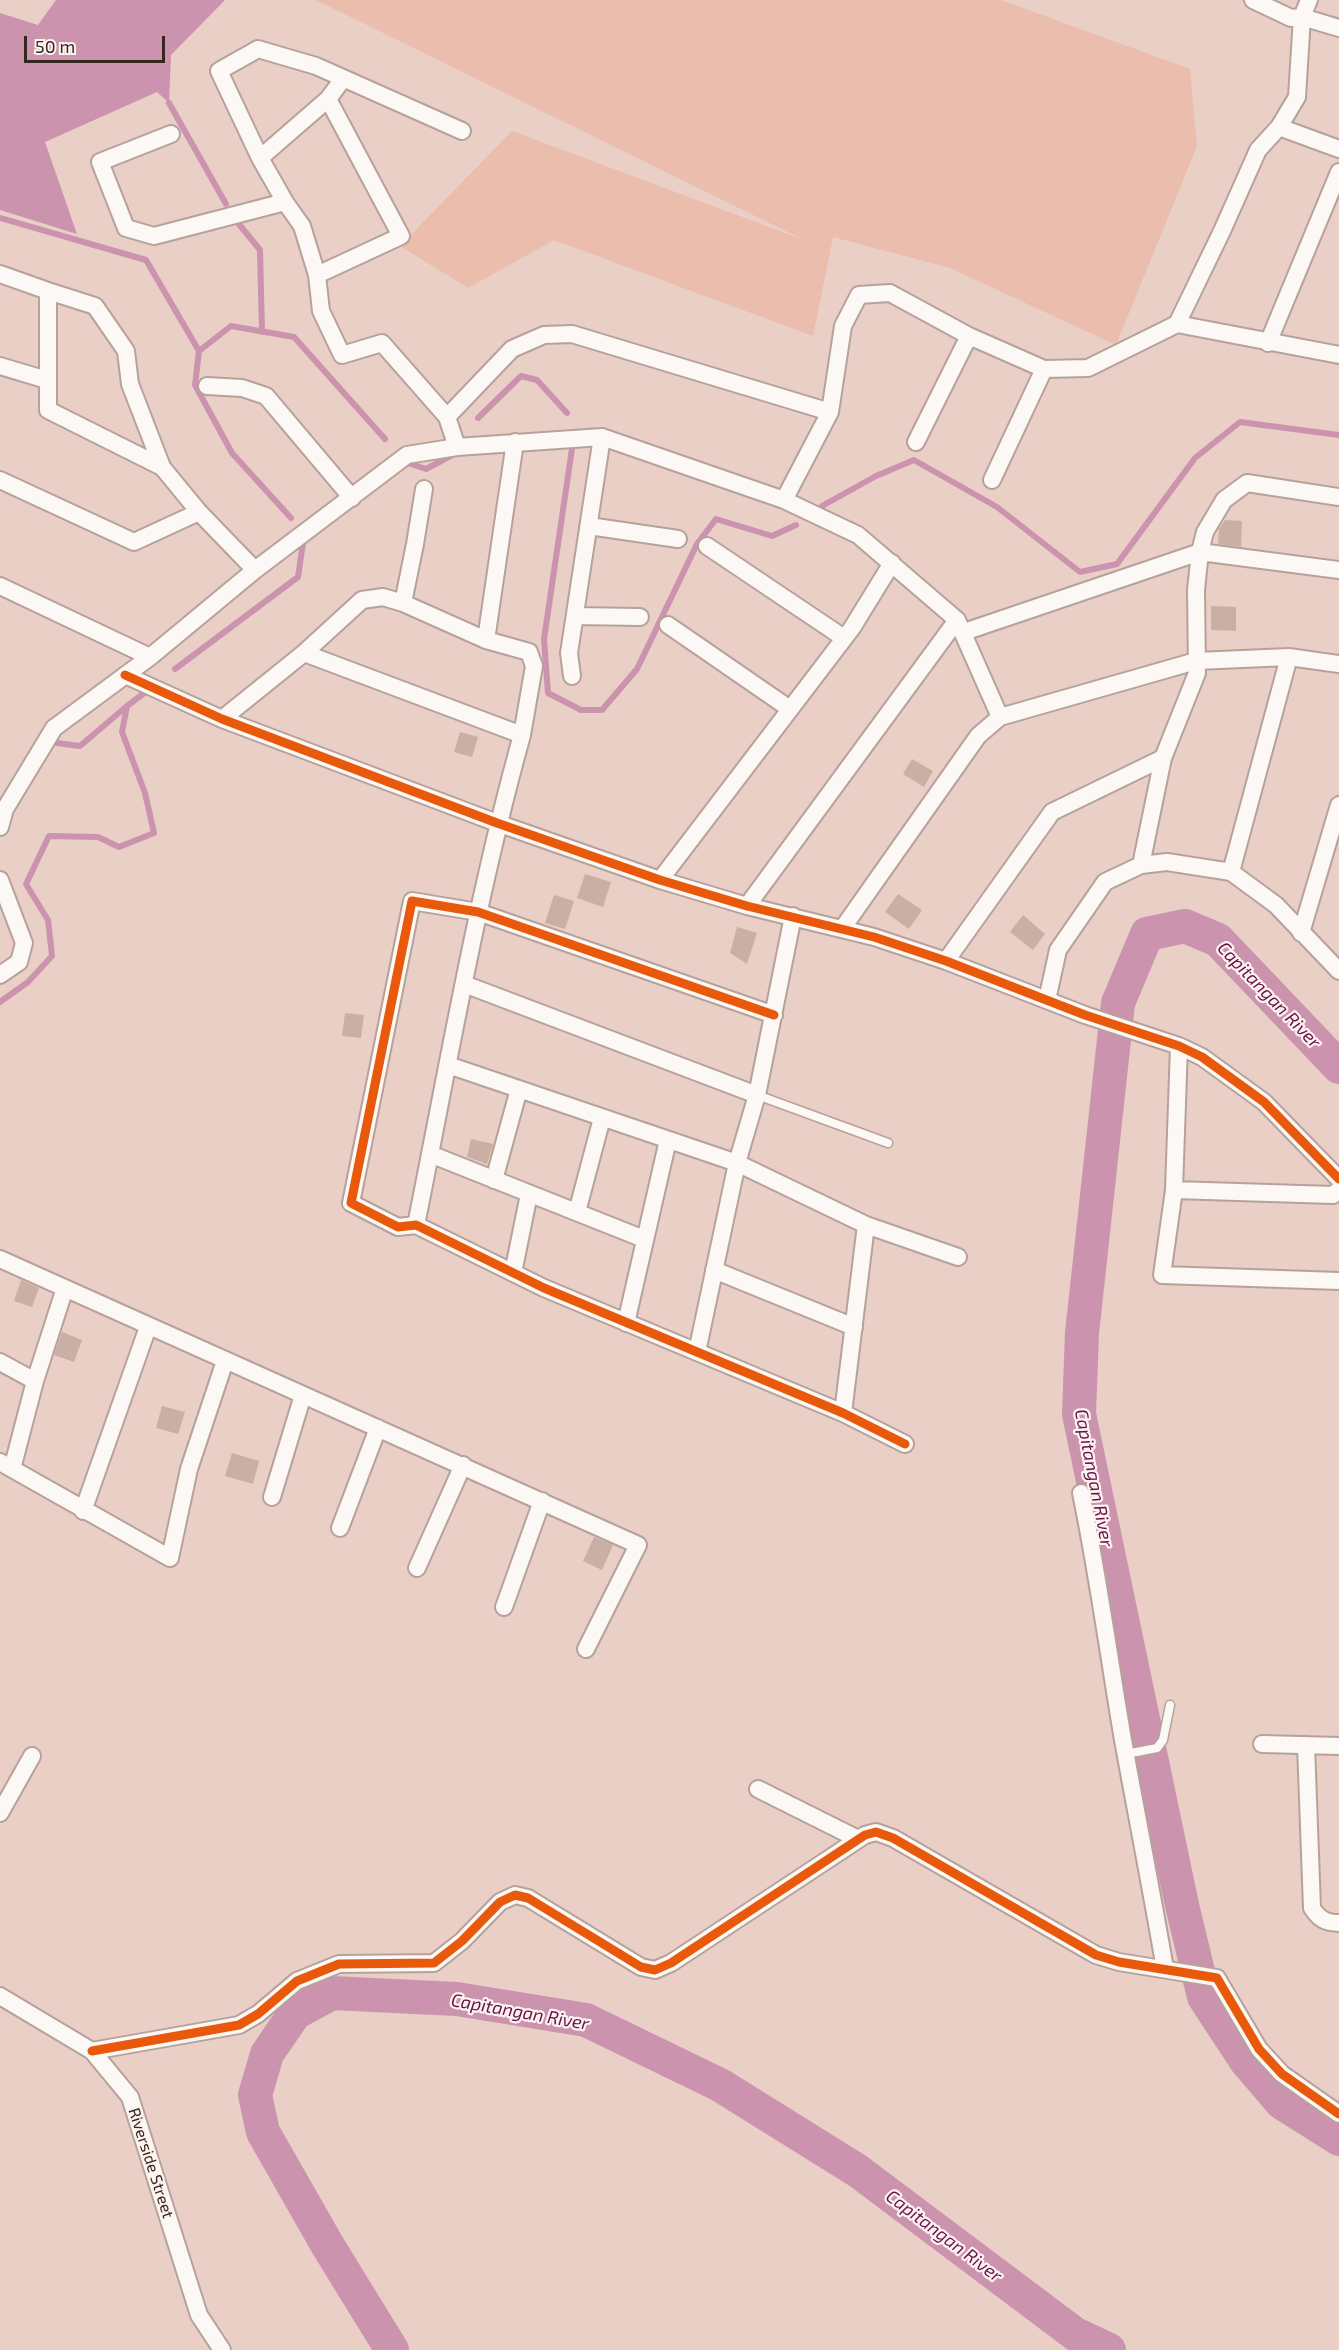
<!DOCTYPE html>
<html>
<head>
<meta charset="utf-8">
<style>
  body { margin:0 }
  #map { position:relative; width:1339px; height:2350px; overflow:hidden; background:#e9cfc5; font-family:"Exo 2",sans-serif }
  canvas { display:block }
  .scale { position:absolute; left:24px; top:36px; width:141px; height:27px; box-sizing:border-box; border:3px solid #37261f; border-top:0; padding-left:8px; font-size:18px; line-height:21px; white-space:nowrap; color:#37261f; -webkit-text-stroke:4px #fdf3ef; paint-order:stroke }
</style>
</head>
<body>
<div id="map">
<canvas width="1339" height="2350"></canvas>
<div class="scale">50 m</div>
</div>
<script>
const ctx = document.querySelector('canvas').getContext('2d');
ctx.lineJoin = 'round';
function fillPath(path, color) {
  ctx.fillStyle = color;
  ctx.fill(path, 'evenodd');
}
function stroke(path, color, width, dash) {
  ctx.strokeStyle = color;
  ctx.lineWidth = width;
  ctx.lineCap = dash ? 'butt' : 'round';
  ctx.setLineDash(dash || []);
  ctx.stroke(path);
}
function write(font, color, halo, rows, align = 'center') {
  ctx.font = font + ' "Exo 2",sans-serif';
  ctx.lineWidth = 4.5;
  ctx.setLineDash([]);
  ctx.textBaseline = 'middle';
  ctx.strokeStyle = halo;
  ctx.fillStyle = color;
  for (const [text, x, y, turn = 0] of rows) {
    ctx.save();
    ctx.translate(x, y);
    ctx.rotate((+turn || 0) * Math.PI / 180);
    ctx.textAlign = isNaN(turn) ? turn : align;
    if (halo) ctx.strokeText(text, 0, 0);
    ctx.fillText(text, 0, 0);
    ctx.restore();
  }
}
const green = new Path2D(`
  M316,0H1001L1190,69L1197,146L1116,345L950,268L833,237L813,336L554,240L468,288L400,246L512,131L804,240Z`);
const water = new Path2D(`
  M56,0H225L171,55L169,103L157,92L45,142L77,234L0,210V13L38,25Z`);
const stream = new Path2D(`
  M169,103L226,204
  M0,218L146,260L199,351
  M234,218L260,250L262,332
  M478,418L521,376L537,380L567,413
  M573,442L544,639L548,693L581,710H602L637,669L697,544L716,519L772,536L796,525
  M405,462L426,469L456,453
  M822,506L876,476L914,460L997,507L1080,572L1117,564L1195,458L1240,422L1339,435
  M291,518L232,453L195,385L199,351L231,326L294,337L385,439
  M175,669L298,577L303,543
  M49,742L80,746L127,706
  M0,1002L28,982L52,956L48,920L26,884L49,836L98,837L119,847L154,833L145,793L122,732L127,706L147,691`);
const river = new Path2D(`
  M1339,1067L1218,940L1185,926L1147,934L1118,1003L1082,1333L1079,1414L1182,1905L1204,1997L1246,2061L1282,2103L1339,2139
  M392,2350L328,2246L263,2132L255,2095L267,2054L295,2013L332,1993L457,1999L586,2020L720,2085L858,2171L1075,2334L1109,2350`);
const building = new Path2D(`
  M1225,520L1242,521L1241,547L1218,544L1219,529Z
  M1211,606L1236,607V631L1211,630Z
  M460,732L478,737L472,757L454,752Z
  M912,759L933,771L924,787L903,774Z
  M585,874L611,882L603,907L577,898Z
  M898,894L922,910L909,929L885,912Z
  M554,895L574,901L565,929L545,923Z
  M1023,915L1045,934L1033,950L1010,932Z
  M737,927L757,933L747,964L730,953Z
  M345,1013L364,1015L361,1038L342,1036Z
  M471,1139L493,1144L487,1164L467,1157Z
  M21,1280L39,1288L32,1307L14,1301Z
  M62,1332L82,1340L74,1362L54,1355Z
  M162,1406L185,1412L178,1434L156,1428Z
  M232,1453L259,1461L253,1484L225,1476Z
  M594,1537L613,1545L602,1570L583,1561Z`);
const lane = new Path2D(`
  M757,1095L888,1143
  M1126,1754L1157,1748L1163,1740L1170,1705`);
const street = new Path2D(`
  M1253,0L1291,18L1302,17L1339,28
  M1279,127L1297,97L1302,17L1309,0
  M171,134L100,162L126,228L154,236L285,202
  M260,158L328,99L343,79
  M0,274L48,291V410L162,467L199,512L255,570
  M317,275L401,236L328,99
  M48,291L95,306L126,351L130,384L162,467
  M1177,324L1222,231L1258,150L1279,127L1339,149
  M1268,343L1339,172
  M0,366L47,380
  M207,386L242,388L266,396L352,498
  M447,417L382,343L342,355L321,311L317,275L302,226L285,202L260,158L219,71L258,49L316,66L462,131
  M916,442L969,336
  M457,447L447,417L512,349L544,335L572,334L830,412
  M0,480L134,542L199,512
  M992,480L1044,369
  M784,500L830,412L843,326L859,295L890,293L969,336L1044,369L1088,368L1177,324L1339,355
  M589,526L678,539
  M707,546L844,638
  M0,586L150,657L54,728L5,809L0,827
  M403,603L415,544L424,489
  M575,616L640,617
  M668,625L790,709
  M964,632L1200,552L1339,570
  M486,640L515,442
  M304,653L362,600L383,597L403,603L486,640L529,652L534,666L522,735
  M150,657L255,570L407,455L457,447L602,437L784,500L858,535L957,620L1000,717
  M125,675L222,719L497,823L660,880L747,906L874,937L946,961L1085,1015L1179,1046L1202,1057L1264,1102L1339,1179
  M572,676L569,653L602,437
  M222,719L304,653L522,735C477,896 449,1061 416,1225
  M1141,865L1163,758L1197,673L1196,590L1200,552L1205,532L1224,500L1247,483L1339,497
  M1231,872L1289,657
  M0,880L24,943L19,962L0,975
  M660,880L852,628L892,563
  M747,906L957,620
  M842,929L978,736L1000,717L1196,661L1289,657L1339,664
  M1301,933L1339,805
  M946,961L1052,812L1163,758
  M464,984L757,1095
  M1047,1000L1058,950L1105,882L1141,865L1167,862L1231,872L1276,905L1339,971
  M774,1015L478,912L412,901L351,1203L398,1227L416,1225L544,1288L843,1413L905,1444
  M1179,1046L1174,1190L1162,1275L1339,1281
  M448,1065L737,1163L866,1225L958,1257
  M430,1154L644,1239
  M494,1180L519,1089
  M1174,1190L1333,1195L1339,1190
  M577,1212L602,1118
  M0,1259L638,1545L586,1649
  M714,1270L854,1327
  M513,1273L529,1194
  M626,1323L668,1140
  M697,1352L737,1163L757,1095L793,916
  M0,1362L35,1381
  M843,1413L866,1225
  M0,1462L170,1558L189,1469L225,1361
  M12,1469L35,1381L65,1288
  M1081,1493C1098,1575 1109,1658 1123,1740C1137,1817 1152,1893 1165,1969
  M272,1497L303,1395
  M83,1511L148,1327
  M340,1528L378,1428
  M417,1568L463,1465
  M504,1607L542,1501
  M1262,1744L1339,1746
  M1306,1745L1312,1908C1319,1919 1326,1923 1339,1923
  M758,1789L858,1839
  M0,1813L32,1756
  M0,1996L92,2051L130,2097L199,2315L222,2350
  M92,2051L239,2025L258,2014L297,1981L339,1964L434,1963L462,1941L500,1902L515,1895L528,1898L641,1967L655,1970L671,1963L865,1835L876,1832L893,1838L1096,1955L1119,1962L1217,1978L1259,2049L1282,2074L1339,2114`);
const cycleway = new Path2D(`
  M125,675L222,719L497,823L660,880L747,906L874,937L946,961L1085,1015L1179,1046L1202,1057L1264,1102L1339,1179
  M774,1015L478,912L412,901L351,1203L398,1227L416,1225L544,1288L843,1413L905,1444
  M92,2051L239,2025L258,2014L297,1981L339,1964L434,1963L462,1941L500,1902L515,1895L528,1898L641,1967L655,1970L671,1963L865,1835L876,1832L893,1838L1096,1955L1119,1962L1217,1978L1259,2049L1282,2074L1339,2114`);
const streetNames = [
  ["Riverside Street",151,2163,72]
];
const waterNames = [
  ["Capitangan River",1269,995,46],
  ["Capitangan River",1094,1478,79],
  ["Capitangan River",520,2012,10],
  ["Capitangan River",944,2236,37]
];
fillPath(green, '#eabdac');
fillPath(water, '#cc93af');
stroke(stream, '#cc93af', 6);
stroke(river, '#cc93af', 34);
fillPath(building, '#c9afa4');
stroke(lane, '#b6a29a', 11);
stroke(street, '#b6a29a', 20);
stroke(lane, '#fcf8f6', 8);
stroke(street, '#fcf8f6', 16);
stroke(cycleway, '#e8590c', 9);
write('16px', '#37261f', '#fdf3ef', streetNames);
write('italic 18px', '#67124e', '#fdf3ef', waterNames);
</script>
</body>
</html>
